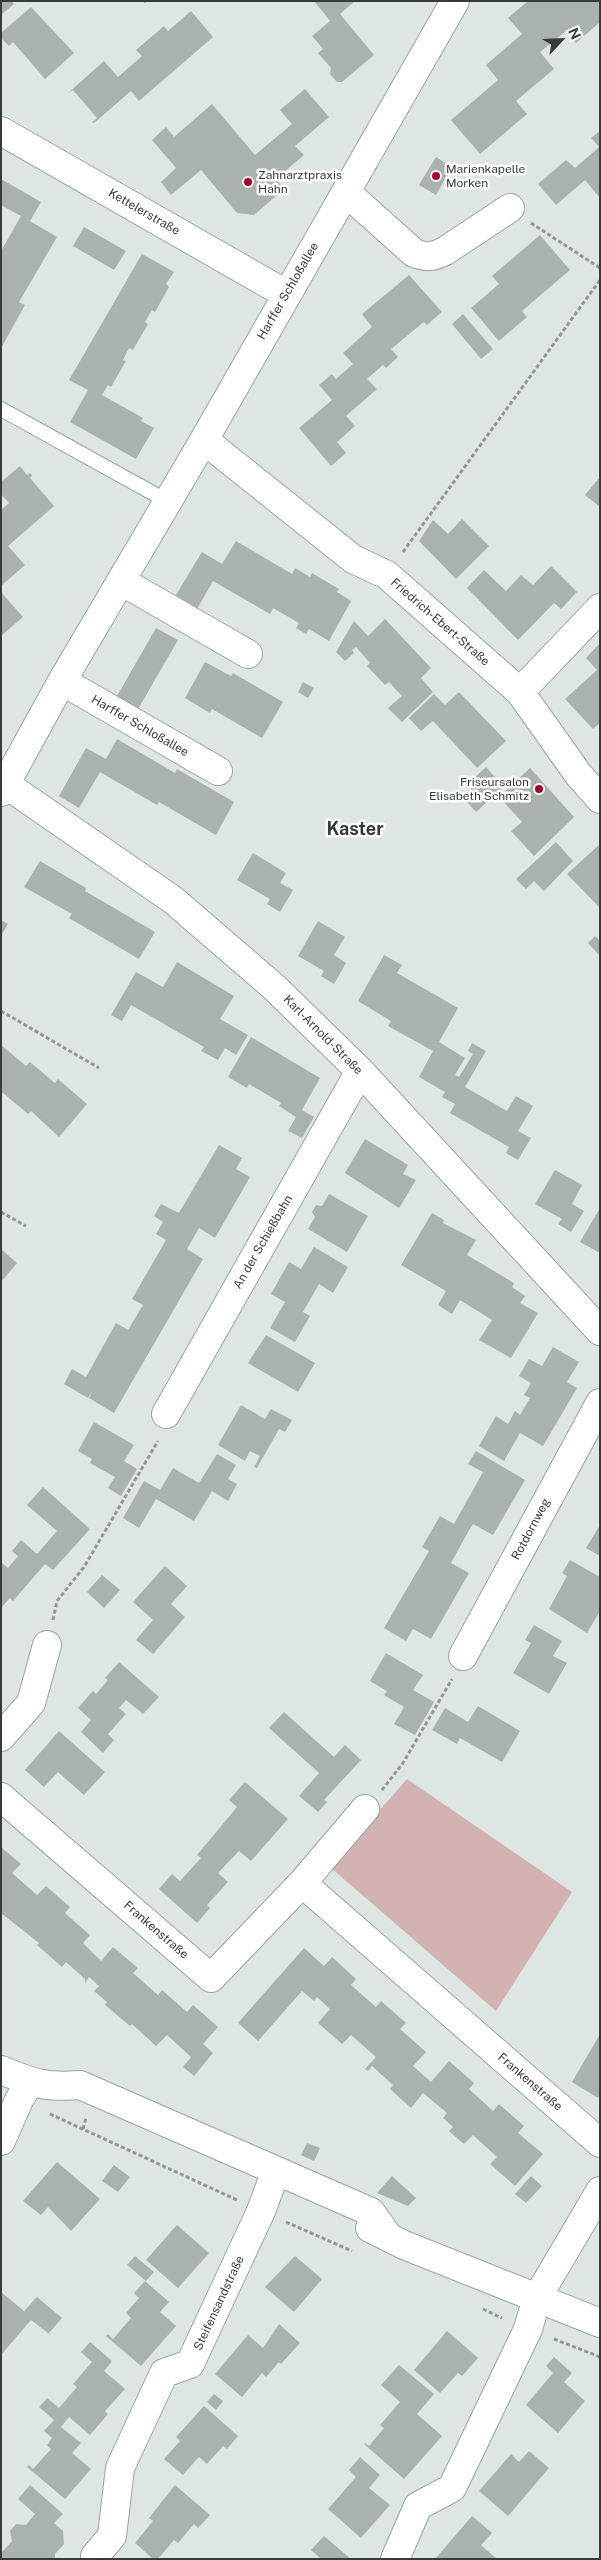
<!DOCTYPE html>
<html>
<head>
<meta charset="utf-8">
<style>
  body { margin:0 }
  #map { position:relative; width:601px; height:2560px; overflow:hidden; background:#dde6e2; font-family:"Public Sans",sans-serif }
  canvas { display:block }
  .frame { position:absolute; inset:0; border:2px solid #373b39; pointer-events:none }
  .north { position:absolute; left:536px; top:15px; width:50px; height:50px; -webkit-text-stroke:4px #fff; paint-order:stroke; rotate:65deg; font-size:14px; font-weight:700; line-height:20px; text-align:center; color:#373b39 }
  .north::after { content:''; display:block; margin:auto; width:18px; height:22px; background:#373b39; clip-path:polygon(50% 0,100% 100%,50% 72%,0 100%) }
</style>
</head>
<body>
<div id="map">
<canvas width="601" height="2560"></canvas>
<div class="frame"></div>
<div class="north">N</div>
</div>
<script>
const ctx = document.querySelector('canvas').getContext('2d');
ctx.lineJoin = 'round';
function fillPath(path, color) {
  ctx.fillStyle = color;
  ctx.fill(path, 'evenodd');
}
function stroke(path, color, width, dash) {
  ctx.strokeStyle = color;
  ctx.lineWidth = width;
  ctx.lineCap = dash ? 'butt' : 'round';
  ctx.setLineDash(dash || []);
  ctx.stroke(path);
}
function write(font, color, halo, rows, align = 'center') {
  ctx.font = font + ' "Public Sans",sans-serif';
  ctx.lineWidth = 5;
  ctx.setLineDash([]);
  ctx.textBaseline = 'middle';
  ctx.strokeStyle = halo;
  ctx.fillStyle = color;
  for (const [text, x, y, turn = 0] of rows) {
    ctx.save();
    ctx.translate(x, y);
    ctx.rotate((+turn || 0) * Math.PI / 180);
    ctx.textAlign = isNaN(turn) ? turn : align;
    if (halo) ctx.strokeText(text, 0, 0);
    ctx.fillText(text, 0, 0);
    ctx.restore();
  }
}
const green = new Path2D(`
  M407,1779L572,1892L496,2011L330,1867Z`);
const building = new Path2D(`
  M1,1H12L14,4L1,15Z
  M314,1H355L340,14L374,55L342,82H337L330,74L331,68L318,53L323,49L312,36L330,21Z
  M528,1H600V22L576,43L566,31L540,52L554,69L516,101L527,114L480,154L451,120L498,80L486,65L522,34L508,18Z
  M31,7L74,53L45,79L13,42L9,46L1,38V33Z
  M191,11L213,37L139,101L131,91L94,123L92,122L97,118L73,90L68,93L104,61L118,77L142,56L136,50L164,26L168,31Z
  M305,89L329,117L295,146L304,155L276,179L284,189L254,215L237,213L201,170L171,195L161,182L176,168L152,140L166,127L174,137L212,104L255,155L292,124L280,110Z
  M600,131V198L585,180L556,205L538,184L566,160L575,168L599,147L591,138Z
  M436,157L452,167L436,195L419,185Z
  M1,179L41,202L30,221L57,237L19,302L25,305L1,348V251L21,216L1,205Z
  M84,227L126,251L114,270L73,246Z
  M540,235L570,270L522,311L527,317L499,341L471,308L499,284L492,276Z
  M142,254L174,272L166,284L169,287L155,312L152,310L145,322L148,324L133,350L129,348L123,360L126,361L111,387L108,385L102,395L143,418L141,421L154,428L136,459L70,422L88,390L69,380Z
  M409,275L442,312L427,325L424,322L391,349L398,357L386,368L383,365L367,379L377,389L346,416L355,426L337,442L346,453L331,466L299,428L332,400L319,385L332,374L336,379L353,364L343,353L372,327L362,314Z
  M463,314L493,349L481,359L452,324Z
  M20,466L27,475L30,473L32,475L30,478L54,506L8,546L25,565L1,586V510L9,503L1,494V482Z
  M600,477V507L585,495Z
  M462,519L489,546L456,579L419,541L433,520L448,534Z
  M236,541L292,574L295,568L310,577L312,573L339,589L337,592L351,601L329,641L309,629L306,634L296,628L299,623L273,608L270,614L213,581L193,616L171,603L202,552L222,564Z
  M551,566L577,592L561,609L554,603L518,640L467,588L484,570L506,591L521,575L533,585Z
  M1,592L23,617L1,636Z
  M385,619L431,668L421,678L433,692L402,722L388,708L402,696L389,682L385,685L367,666L370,663L356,647L352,650L354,653L345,661L336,652L354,621L368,636Z
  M156,628L178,640L134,716L113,703Z
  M600,643V723L593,729L565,699L597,670L586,658Z
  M205,662L231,676L233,673L283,702L262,738L212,709L210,713L185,698Z
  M303,682L314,688L308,698L298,692Z
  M459,692L506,741L477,768L433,721L421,731L409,718L434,694L445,705Z
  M117,739L175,773L177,769L234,802L216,835L159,802L157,805L100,772L79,808L59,796L86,748L106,759Z
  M486,767L504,787L476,812L467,802L476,794L467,785Z
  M530,768L574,817L534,856L511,831L522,822L499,797Z
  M556,842L573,861L544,891L534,881L526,889L516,879Z
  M600,844V908L567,874Z
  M253,853L286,873L280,883L293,890L280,912L267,904L270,899L237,880Z
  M40,861L86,888L85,891L155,932L139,959L69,918L72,914L24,887Z
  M1,920L8,924L1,936Z
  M318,921L345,937L334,955L346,963L334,984L321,976L324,971L298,956Z
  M595,936L600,941V956L588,943Z
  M384,955L402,965L397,973L458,1008L439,1042L465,1058L455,1075L459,1077L473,1054L468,1051L472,1043L486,1051L465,1087L507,1111L516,1096L533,1106L518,1131L531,1138L518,1160L506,1153L509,1147L450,1113L455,1104L442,1097L445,1092L419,1077L433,1051L388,1026L391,1021L358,1001Z
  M177,962L234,996L220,1019L248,1035L236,1055L225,1048L218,1060L201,1051L204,1047L131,1005L122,1021L111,1015L136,972L163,987Z
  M251,1037L320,1078L302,1110L314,1117L302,1138L288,1131L296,1117L279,1106L281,1103L249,1084L247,1088L228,1077Z
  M1,1045L26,1066L30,1062L55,1083L58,1079L87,1104L59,1137L31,1111L28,1114L3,1093L1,1095Z
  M365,1139L408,1165L403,1174L416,1180L399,1208L345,1173Z
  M219,1145L242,1158L236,1169L250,1177L215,1238L199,1228L187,1249L203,1259L114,1413L89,1398L93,1390L88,1398L64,1384L72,1369L86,1377L116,1323L128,1330L143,1305L132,1299L166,1240L156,1234L163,1222L154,1216L161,1204L179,1213Z
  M555,1170L582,1185L572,1204L584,1211L571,1232L558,1224L562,1219L535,1204Z
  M329,1194L368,1216L347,1252L308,1229L315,1217L312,1212L316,1205L322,1206Z
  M600,1208V1253L580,1242Z
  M432,1213L444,1220L443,1223L476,1240L467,1255L514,1283L512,1287L525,1296L520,1303L538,1313L511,1358L479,1340L492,1320L460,1300L452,1314L438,1305L446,1291L401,1265Z
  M314,1247L348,1267L333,1293L319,1284L303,1312L310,1316L295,1342L270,1328L285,1302L271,1294L289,1262L301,1269Z
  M1,1249L17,1263L1,1282Z
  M266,1335L315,1363L298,1392L248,1363Z
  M553,1347L579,1362L567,1382L577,1388L543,1446L520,1433L504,1461L479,1446L496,1416L508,1424L515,1411L520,1415L530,1398L524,1395L531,1383L519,1376L529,1359L542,1366Z
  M241,1405L265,1419L271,1409L292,1420L285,1432L279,1429L257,1468L254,1467L260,1456L250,1451L245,1461L218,1445Z
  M94,1422L134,1445L124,1461L137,1469L121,1496L108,1488L115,1477L90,1463L92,1459L78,1451Z
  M476,1451L525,1480L493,1535L473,1524L468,1532L451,1563L469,1573L431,1639L413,1629L406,1641L384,1628L429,1551L422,1547L440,1516L454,1524L483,1472L468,1464Z
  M217,1454L236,1465L228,1479L237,1484L228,1501L212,1491L194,1521L156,1499L139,1528L123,1518L144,1481L160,1490L173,1468L199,1483Z
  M43,1487L90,1529L53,1570L45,1564L13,1601L10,1598L1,1608V1562L8,1568L18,1556L12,1551L21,1540L37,1554L57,1531L27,1505Z
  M600,1525V1556L586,1548Z
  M570,1560L600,1577V1611L587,1633L549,1609L567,1576L562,1573Z
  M165,1566L187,1586L171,1604L185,1617L153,1654L136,1640L153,1620L133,1602Z
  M102,1575L120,1590L104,1608L87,1592Z
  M534,1625L562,1641L553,1656L567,1663L549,1694L513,1673L531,1643L525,1640Z
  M386,1653L423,1675L413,1690L434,1702L415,1735L394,1724L404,1707L384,1695L387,1691L370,1681Z
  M119,1662L159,1697L143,1714L126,1700L119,1708L126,1714L108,1734L114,1740L103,1753L81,1732L91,1720L78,1708L93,1691L96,1694L108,1680L105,1678Z
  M478,1706L520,1731L502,1762L460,1738L457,1744L432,1730L445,1708L468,1722Z
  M284,1712L334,1757L345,1745L361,1760L324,1800L327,1802L318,1812L299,1796L319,1773L269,1728Z
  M59,1731L105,1772L84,1795L58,1772L44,1787L25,1770Z
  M245,1782L288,1819L251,1861L239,1851L218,1873L228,1882L207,1905L210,1908L197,1923L159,1889L172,1874L180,1881L201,1858L197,1855L237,1807L229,1800Z
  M1,1847L21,1864L12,1873L37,1895L46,1886L70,1907L65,1913L90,1935L83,1943L101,1961L113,1947L138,1968L133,1973L158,1995L162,1990L187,2012L193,2005L218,2027L203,2044L213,2053L194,2076L183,2067L191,2057L167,2035L156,2046L132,2024L130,2026L105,2005L107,2002L94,1991L99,1986L89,1977L85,1983V1979L66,1962L62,1967L37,1945L39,1943L1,1913Z
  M304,1948L324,1966L332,1957L356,1979L351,1985L376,2007L381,2001L406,2023L400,2029L426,2052L413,2066L431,2082L449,2061L474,2083L469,2089L493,2111L499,2104L524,2126L518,2133L543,2154L515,2186L490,2164L497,2157L473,2135L464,2144L449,2131L453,2127L443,2118L447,2113L423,2093L411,2108L390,2089L393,2085L372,2066L368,2071L365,2069L376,2057L351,2035L342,2044L318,2023L330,2009L317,1997L314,2001L302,1991L258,2041L238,2023Z
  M600,2034V2095L598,2098L572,2082Z
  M307,2143L320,2148L314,2161L301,2155Z
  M57,2162L100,2199L71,2231L48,2207L41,2215L23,2201Z
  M114,2165L130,2177L118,2192L102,2181Z
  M392,2176L416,2198L408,2206L377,2193Z
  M531,2176L542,2186L526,2203L515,2194Z
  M177,2225L209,2253L178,2288L146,2260Z
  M135,2256L154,2272L146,2281L127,2265Z
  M295,2256L322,2279L294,2312L265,2287Z
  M145,2281L169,2302L160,2312L176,2326L141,2366L106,2336L108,2334L113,2339L131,2318L126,2313L139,2298L134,2293Z
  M1,2292L24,2311L37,2297L62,2318L49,2333L52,2336L31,2320L1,2355Z
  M279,2324L300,2343L281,2364L279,2362L266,2377L262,2373L242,2397L215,2374L248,2335L263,2348Z
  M447,2331L478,2358L462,2376L458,2373L440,2393L414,2370Z
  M90,2342L112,2361L104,2371L125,2389L105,2411L108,2414L90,2435L69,2417L61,2427L81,2443L72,2453L91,2469L65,2499L27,2467L29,2465L33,2469L51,2449L47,2445L52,2438L44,2431L54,2420L39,2407L47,2398L59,2408L77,2387L73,2384L92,2362L81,2352Z
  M554,2357L572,2373L564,2382L585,2401L558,2433L526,2405L553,2373L546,2366Z
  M399,2365L434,2394L417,2414L442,2436L404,2479L364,2444L365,2443L369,2446L384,2428L380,2425L400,2402L381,2385Z
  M214,2394L223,2401L216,2410L207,2402Z
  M204,2406L238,2436L227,2449L223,2446L207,2464L199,2457L183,2475L164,2459L180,2441L176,2437Z
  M529,2451L549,2468L508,2516L479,2491L511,2454L519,2462Z
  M360,2457L380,2475L369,2488L390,2505L361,2538L328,2509L356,2477L349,2470Z
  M30,2485L63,2514L54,2523L63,2531L64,2544L55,2554V2559H1V2553L12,2541L10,2531L16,2524L26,2525L35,2514L18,2499Z
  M175,2485L210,2515L198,2528L194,2524L178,2543L174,2540L158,2559H153L135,2543L153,2521L149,2518Z
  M472,2516L492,2533L481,2545L497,2559H435Z
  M324,2536L351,2559H321L311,2550Z`);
const path = new Path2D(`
  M144,1H146
  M531,223L600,268
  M403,552L600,280
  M1,1011L99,1068
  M1,1212L26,1226
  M53,1620L57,1601L84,1567L158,1441
  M382,1790L403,1763L452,1679
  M50,2114L237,2200
  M83,2129L86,2118
  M286,2222L352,2251
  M483,2309L502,2318
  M554,2339L600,2357`);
const service = new Path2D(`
  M1,409L167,501`);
const minor = new Path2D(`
  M1,131L286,294
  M346,192L414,253C427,258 433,257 445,251L510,208
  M204,440L353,559L387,575L520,692L578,774L600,799
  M121,581L248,654
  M62,681L218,771
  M520,692L600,608
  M1,781L173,900L274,987L360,1071L600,1331
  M1,792L62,681L204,440L455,1
  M166,1414L360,1071
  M463,1656L600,1403
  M1,1737L31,1703L47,1645
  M1,1797L211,1978L302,1883L600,2143
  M302,1883L365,1809
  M1,2070C32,2083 46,2088 80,2085L371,2212L387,2235
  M1,2141L19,2100L30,2082
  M370,2228L404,2245L600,2323
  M95,2556L112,2536L120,2468L164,2373L190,2364L261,2211L276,2171
  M395,2559L418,2506L452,2488L528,2329L537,2298L600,2191`);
const markers = [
  [436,176,5,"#a20427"],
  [248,182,5,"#a20427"],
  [539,789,5,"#a20427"]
];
const poiNames = [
  ["Marienkapelle",446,169],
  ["Morken",446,183],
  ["Zahnarztpraxis",258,175],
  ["Hahn",258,189],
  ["Friseursalon",529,782,"right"],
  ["Elisabeth Schmitz",529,796,"right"]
];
const streetNames = [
  ["Kettelerstraße",144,212,30],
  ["Harffer Schloßallee",288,291,-60],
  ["Friedrich-Ebert-Straße",440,622,41],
  ["Harffer Schloßallee",140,726,30],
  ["Karl-Arnold-Straße",323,1035,45],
  ["An der Schießbahn",263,1242,-60],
  ["Rotdornweg",531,1529,-62],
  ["Frankenstraße",156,1930,41],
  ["Frankenstraße",530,2082,41],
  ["Steifensandstraße",219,2303,-65]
];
const districtNames = [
  ["Kaster",355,829]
];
fillPath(green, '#d3b3b2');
fillPath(building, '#aab2ae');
stroke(service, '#9ba4a0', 16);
stroke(minor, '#9ba4a0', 30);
stroke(path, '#919895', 3, [4, 2.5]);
stroke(service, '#fff', 14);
stroke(minor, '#fff', 28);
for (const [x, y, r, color] of markers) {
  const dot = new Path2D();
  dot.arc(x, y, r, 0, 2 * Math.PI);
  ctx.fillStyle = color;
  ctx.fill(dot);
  stroke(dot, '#fff', 2);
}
write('12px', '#373b39', '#fff', poiNames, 'left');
write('12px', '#373b39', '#fff', streetNames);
write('bold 18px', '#373b39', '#fff', districtNames);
</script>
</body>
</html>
